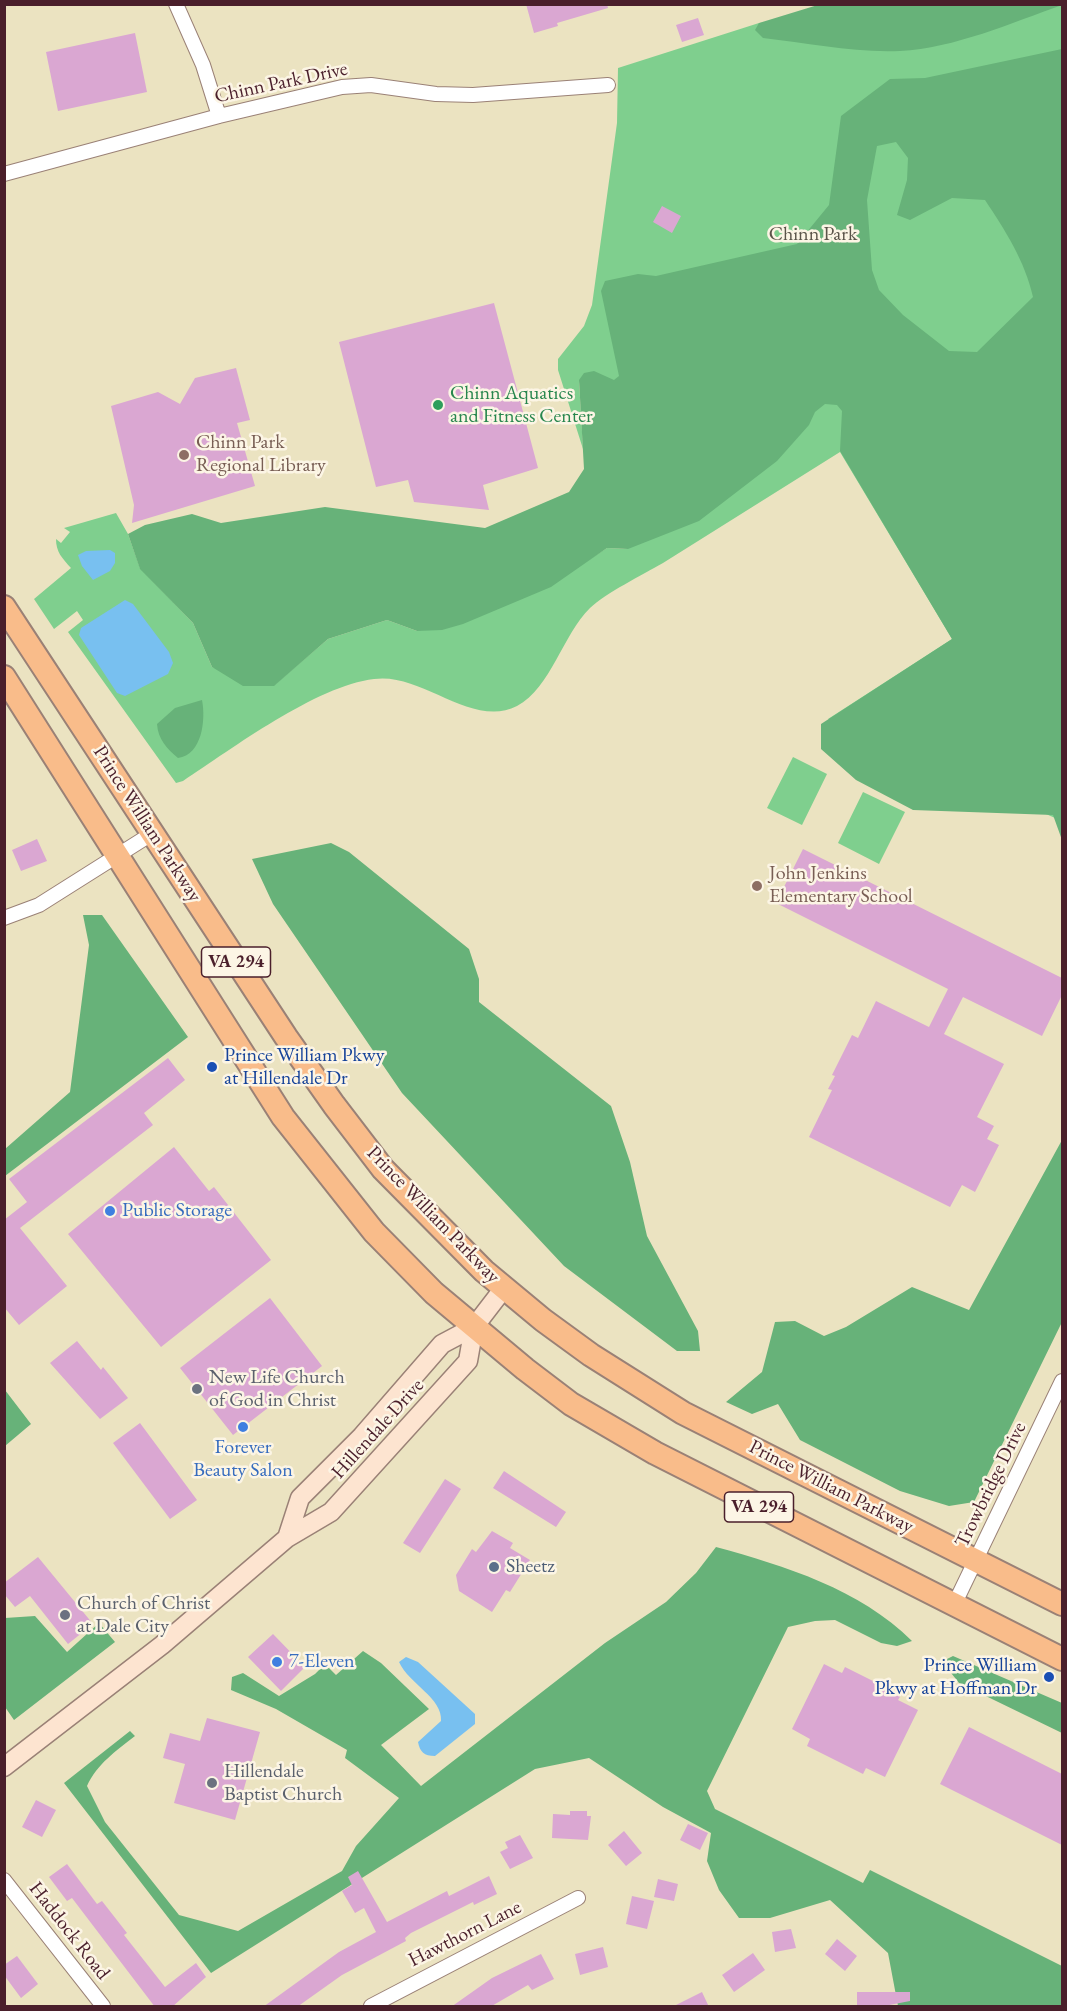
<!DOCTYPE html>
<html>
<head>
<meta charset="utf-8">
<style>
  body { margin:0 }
  #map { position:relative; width:1067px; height:2011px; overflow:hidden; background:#ebe3c1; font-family:"EB Garamond",serif }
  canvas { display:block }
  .frame { position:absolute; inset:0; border:6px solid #4a1f2b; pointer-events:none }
</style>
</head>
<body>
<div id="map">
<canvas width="1067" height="2011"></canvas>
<div class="frame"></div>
</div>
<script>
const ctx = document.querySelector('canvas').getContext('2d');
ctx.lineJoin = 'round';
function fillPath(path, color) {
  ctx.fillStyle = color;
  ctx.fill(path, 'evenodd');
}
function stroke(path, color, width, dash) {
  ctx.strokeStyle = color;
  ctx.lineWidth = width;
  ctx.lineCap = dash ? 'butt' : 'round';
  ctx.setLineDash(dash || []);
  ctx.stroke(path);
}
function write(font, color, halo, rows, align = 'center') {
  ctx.font = font + ' "EB Garamond",serif';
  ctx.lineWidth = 5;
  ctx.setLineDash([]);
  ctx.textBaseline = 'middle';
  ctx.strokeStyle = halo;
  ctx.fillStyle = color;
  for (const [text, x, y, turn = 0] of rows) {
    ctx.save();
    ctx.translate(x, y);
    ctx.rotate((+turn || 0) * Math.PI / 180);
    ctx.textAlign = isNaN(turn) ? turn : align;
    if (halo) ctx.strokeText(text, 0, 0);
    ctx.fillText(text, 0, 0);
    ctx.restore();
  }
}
const green = new Path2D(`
  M1062,5V821L828,719L952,639L840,452C781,489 722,526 663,563C642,575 606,593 590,608C563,634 551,688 517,706C472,729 422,672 374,679C316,686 233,748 183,781L176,783L68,632L83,620L77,611L54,629L34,599L71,568C62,558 56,552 56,539L61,543L70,532L64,528L116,513L128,534L140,568L193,623L212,667L273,686L328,639L387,620L417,631L582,564L607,548L628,549L579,380L583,449L558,370V359L584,326L592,305L617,123L618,68L759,23Z
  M793,757L827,774L802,825L767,808Z
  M863,792L905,812L879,864L838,843Z`);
const forest = new Path2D(`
  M821,4H1062V5C1011,23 955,48 900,51C854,53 809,43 763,38L755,30L759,23Z
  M1062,49V840L1053,815L913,810L856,780L821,749V724L952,639L840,451L842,411L837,405L825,404L815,412L809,425L777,461L699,521L628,549L607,548L551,587L463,624L442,630L417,631L387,620L328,639L274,686H243L212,667L193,623L140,569L128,534L145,525L192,514L221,523L325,507L485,528L569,492L584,469L579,380L584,373L594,371L614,380L619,376L601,291L605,281L638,274L656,276L797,244L829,205L841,116L890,79L925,78ZM896,142L908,158L907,180L897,215L910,220L952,198L985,200C1005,230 1025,261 1033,297L977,352L949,351L903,315L879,290L872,270L867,200L877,146Z
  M202,700C206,720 202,755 178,758C167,749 158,739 157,724L175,708Z
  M331,843L349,852L469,949L479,979V1002L611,1106L630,1162L647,1236L698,1331L700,1351H677L564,1266L402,1093L273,904L252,859Z
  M83,915H102L188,1037L5,1176V1149L70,1092L89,945Z
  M1062,1140V1322L974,1502L949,1506L900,1491L800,1440L778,1404L752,1414L726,1402L762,1372L775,1322L795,1321L824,1336L846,1327L912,1287L969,1310Z
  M5,1390L31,1424L5,1446Z
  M716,1547C785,1566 860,1589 912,1641L897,1646L881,1643L835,1620L815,1621L788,1627L707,1791L715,1809L863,1883L870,1870L1062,1966V2006H898L888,1953L830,1900L770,1918H739L719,1890L707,1861L711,1833L663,1807L589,1758L535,1769L211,1973L64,1783L130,1731L135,1736C116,1751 97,1764 87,1786L105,1822L179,1915L238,1931L342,1871L356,1846L399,1798L345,1758L347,1750L276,1709L231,1690L232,1677L243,1673L279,1696L315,1674L325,1664L336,1675L363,1651L381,1663L429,1709L381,1745L421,1786L605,1643L666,1602L696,1573Z
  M35,1616L67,1652L99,1623L115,1642L14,1720L5,1707V1618Z
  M953,1656L1062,1703V1733L959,1683L948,1669L947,1659Z`);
const water = new Path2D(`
  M110,550L115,553V563L110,571L93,580L82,566L78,555L86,551Z
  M125,600L133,604L169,652L173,663L168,674L125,696L117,693L79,635L81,628Z
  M406,1657L418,1662L475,1714V1724L435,1756C424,1756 420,1752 418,1742L441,1721C443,1698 409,1684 399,1662Z`);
const building = new Path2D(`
  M526,4H607L608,8L557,23L558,26L534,33Z
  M698,18L704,35L682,42L676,25Z
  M135,33L147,92L58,111L46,52Z
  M662,206L681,216L672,233L653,222Z
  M494,303L538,468L483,485L489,510L414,502L408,480L376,487L339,342Z
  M236,368L250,420L237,423L255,486L132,523L134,505L111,406L158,392L180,404L195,378Z
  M37,839L47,861L21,871L12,850Z
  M803,849L1062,978V995L1042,1036L963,997L944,1034L1004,1064L977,1117L994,1126L987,1139L999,1145L975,1192L962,1185L950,1207L809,1137L832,1090L828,1089L835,1076L832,1075L852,1035L858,1038L876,1001L929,1027L948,989L776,903Z
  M168,1058L185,1080L144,1113L153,1125L20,1228L67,1286L19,1325L4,1307V1220L27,1202L9,1179Z
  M174,1147L209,1191L214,1187L271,1260L161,1347L68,1234Z
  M270,1298L322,1366L233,1435L180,1368Z
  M77,1341L101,1370L103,1367L128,1398L100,1419L50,1363Z
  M140,1423L197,1500L170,1519L113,1443Z
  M504,1471L566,1512L556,1527L493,1488Z
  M445,1479L461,1489L420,1553L403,1543Z
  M492,1531L513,1543L510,1548L530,1560L510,1592L506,1590L492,1612L459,1591L456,1575L472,1549L476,1552Z
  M38,1557L93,1624L68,1644L30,1596L15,1607L4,1594V1583Z
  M273,1634L305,1667L281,1691L248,1657Z
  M824,1664L842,1673L845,1667L901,1695L898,1700L918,1710L885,1777L866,1768L863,1774L807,1746L810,1739L792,1729Z
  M207,1718L260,1732L235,1820L174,1803L185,1764L163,1758L170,1733L200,1741Z
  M969,1727L1062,1774V1845L940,1784Z
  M36,1800L56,1810L42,1837L22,1827Z
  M570,1811H587V1816H591L588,1840L552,1838L553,1814L570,1815Z
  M688,1824L708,1833L700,1850L680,1840Z
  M624,1831L642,1853L626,1866L608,1845Z
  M520,1835L533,1858L510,1869L500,1852L508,1848L505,1842Z
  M67,1864L97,1904L102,1901L127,1933L124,1935L165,1987L196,1963L206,1977L172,2007H155L72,1898L67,1901L49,1877Z
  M358,1871L387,1922L447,1891L449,1896L489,1876L497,1894L474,1905L473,1902L411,1933L405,1938L406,1941L342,1975L297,2007H263L339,1952L376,1932L364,1908L355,1913L342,1891L352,1885L348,1877Z
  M658,1879L678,1884L674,1901L654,1897Z
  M632,1896L654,1901L647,1929L626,1924Z
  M791,1929L796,1948L775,1952L772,1932Z
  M837,1939L857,1956L845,1971L825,1954Z
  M603,1947L608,1967L580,1975L575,1954Z
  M753,1953L765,1970L734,1992L722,1975Z
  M541,1954L554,1979L532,1990L528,1985L490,2007H451L492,1978Z
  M17,1956L38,1984L21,1998L4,1975V1965Z
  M702,1992L709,2007H672Z
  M857,1992H910V2001L879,2007H857Z`);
const minor = new Path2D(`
  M176,4L203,65L219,116
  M4,174L219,116L342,87L371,85L436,94L473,95L608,85
  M4,918L39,905L153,833
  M954,1605L1062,1381
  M4,1880L103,2006
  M371,2006L578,1898`);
const secondary = new Path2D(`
  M287,1538L300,1498L362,1436L442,1344L474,1327L504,1288
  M4,1767L162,1645L287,1538L331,1512L468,1361L474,1327`);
const trunk = new Path2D(`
  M4,607L286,1037L334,1105L383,1169L484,1271L543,1320L591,1355L683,1413L1062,1604
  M4,677L283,1117L374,1232L434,1293L525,1369L571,1404L655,1453L1062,1659`);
const markers = [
  [438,405,6,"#2e9e5b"],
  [184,455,6,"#8d6e63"],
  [757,886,6,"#8d6e63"],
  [212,1067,6,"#1a4fb4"],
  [110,1211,6,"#3f7fe0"],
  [197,1389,6,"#6b7280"],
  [243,1427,6,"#3f7fe0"],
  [494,1567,6,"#5c6f8a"],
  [65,1615,6,"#6b7280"],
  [277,1662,6,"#3f7fe0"],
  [1049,1677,6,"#1a4fb4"],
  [212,1783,6,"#6b7280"]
];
const shields = [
  [236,962,69],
  [759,1507,69]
];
const shieldNames = [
  ["VA 294",236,962],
  ["VA 294",759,1507]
];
const streetNames = [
  ["Chinn Park Drive",281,83,-12],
  ["Prince William Parkway",147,824,57],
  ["Prince William Parkway",433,1215,46],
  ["Hillendale Drive",378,1429,-48],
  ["Trowbridge Drive",991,1485,-64],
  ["Prince William Parkway",831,1487,27],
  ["Haddock Road",69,1931,52],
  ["Hawthorn Lane",465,1934,-27]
];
const parkNames = [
  ["Chinn Park",813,235]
];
const leisureNames = [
  ["Chinn Aquatics",450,394],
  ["and Fitness Center",450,417]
];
const educationNames = [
  ["Chinn Park",196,443],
  ["Regional Library",196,466],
  ["John Jenkins",769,874],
  ["Elementary School",769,897]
];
const transitNames = [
  ["Prince William Pkwy",224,1056],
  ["at Hillendale Dr",224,1079],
  ["Prince William",1037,1666,"right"],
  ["Pkwy at Hoffman Dr",1037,1689,"right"]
];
const shopNames = [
  ["Public Storage",122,1211],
  ["Forever",243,1448,"center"],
  ["Beauty Salon",243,1471,"center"],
  ["7-Eleven",289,1662]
];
const worshipNames = [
  ["New Life Church",209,1378],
  ["of God in Christ",209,1401],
  ["Church of Christ",77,1604],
  ["at Dale City",77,1627],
  ["Hillendale",224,1772],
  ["Baptist Church",224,1795]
];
const serviceNames = [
  ["Sheetz",506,1567]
];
fillPath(green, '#7fcf8e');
fillPath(forest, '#67b279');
fillPath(water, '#78c0f0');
fillPath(building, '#daa7d2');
stroke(minor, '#9a8176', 16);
stroke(secondary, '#9a8176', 21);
stroke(trunk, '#9a8176', 26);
stroke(minor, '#fff', 14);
stroke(secondary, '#fde4d0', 18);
stroke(trunk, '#f9bc8a', 22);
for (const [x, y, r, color] of markers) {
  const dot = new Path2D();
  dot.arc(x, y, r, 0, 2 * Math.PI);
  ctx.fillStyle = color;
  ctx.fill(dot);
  stroke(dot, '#fcf5e5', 2);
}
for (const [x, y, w] of shields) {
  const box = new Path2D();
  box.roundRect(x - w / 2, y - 15, w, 30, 4.5);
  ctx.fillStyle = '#fcf5e5';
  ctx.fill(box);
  stroke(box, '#4a1f2b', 1.5);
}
write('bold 18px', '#4a1f2b', null, shieldNames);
write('20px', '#4a1f2b', '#fcf5e5', streetNames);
write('20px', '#5a5449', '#fcf5e5', parkNames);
write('20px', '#27864d', '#fcf5e5', leisureNames, 'left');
write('20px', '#785e54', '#fcf5e5', educationNames, 'left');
write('20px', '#164399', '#fcf5e5', transitNames, 'left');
write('20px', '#366cbe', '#fcf5e5', shopNames, 'left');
write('20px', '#5b616d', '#fcf5e5', worshipNames, 'left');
write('20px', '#4e5e75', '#fcf5e5', serviceNames, 'left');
</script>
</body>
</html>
